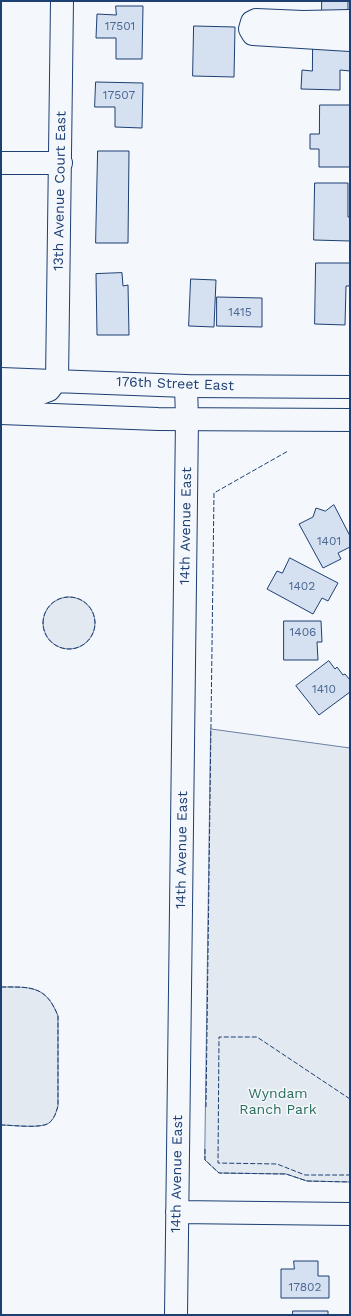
<!DOCTYPE html>
<html>
<head>
<meta charset="utf-8">
<style>
  body { margin:0 }
  #map { position:relative; width:351px; height:1316px; overflow:hidden; background:#f4f7fb; font-family:"Work Sans",sans-serif }
  canvas { display:block }
  .frame { position:absolute; inset:0; border:2px solid #1d3f73; pointer-events:none }
</style>
</head>
<body>
<div id="map">
<canvas width="351" height="1316"></canvas>
<div class="frame"></div>
</div>
<script>
const ctx = document.querySelector('canvas').getContext('2d');
ctx.lineJoin = 'round';
function fillPath(path, color) {
  ctx.fillStyle = color;
  ctx.fill(path, 'evenodd');
}
function stroke(path, color, width, dash) {
  ctx.strokeStyle = color;
  ctx.lineWidth = width;
  ctx.lineCap = dash ? 'butt' : 'round';
  ctx.setLineDash(dash || []);
  ctx.stroke(path);
}
function write(font, color, halo, rows, align = 'center') {
  ctx.font = font + ' "Work Sans",sans-serif';
  ctx.lineWidth = 3;
  ctx.setLineDash([]);
  ctx.textBaseline = 'middle';
  ctx.strokeStyle = halo;
  ctx.fillStyle = color;
  for (const [text, x, y, turn = 0] of rows) {
    ctx.save();
    ctx.translate(x, y);
    ctx.rotate((+turn || 0) * Math.PI / 180);
    ctx.textAlign = isNaN(turn) ? turn : align;
    if (halo) ctx.strokeText(text, 0, 0);
    ctx.fillText(text, 0, 0);
    ctx.restore();
  }
}
const green = new Path2D(`
  M43 623a26 26 0 1 1 52 0a26 26 0 1 1-52 0Z
  M211,729L350,748V1182L307,1181L286,1174L219,1173L205,1160Z
  M1,987C30,987 46,985 58,1016V1106C56,1112 55,1118 49,1123C41,1129 12,1125 1,1125Z`);
const building = new Path2D(`
  M322,1H348V16L322,15Z
  M116,6H143L142,59H116V38H96L97,14L116,15Z
  M194,26L235,27L234,77L193,76Z
  M313,45L350,46V71L340,70V90L301,89L302,70L312,71Z
  M96,82L143,83L142,128L115,127V107H95Z
  M320,105H350V167H319V149H310V134H319Z
  M98,151H129L128,243H96Z
  M315,183H348V217H350V241L314,240Z
  M316,263H350V286H346L345,325L315,324Z
  M122,273L123,286L128,285L129,335H97L96,274Z
  M191,279L216,280L214,327L189,326Z
  M217,297L262,298V327L217,326Z
  M334,505L350,536V547L338,553L341,559L323,568L299,524L313,517L316,508L325,511Z
  M290,558L338,583L328,601L322,598L313,614L267,589L277,571L282,573Z
  M284,621H321L322,642H317L318,660H284Z
  M329,661L335,669L337,667L343,675L345,674L350,680V692L319,715L296,686Z
  M294,1261H318V1276H329V1298H281V1269H294Z
  M293,1311H328V1315H293Z`);
const minor = new Path2D(`
  M350,21L303,22L256,20L252,22L250,29L253,34L350,40
  M1,163H61
  M57,381L62,1
  M177,1212L350,1214
  M176,1315L187,419L186,386`);
const major = new Path2D(`
  M1,379L186,386L350,387
  M1,395H36L49,390L55,382
  M1,413L158,419L350,420`);
const fence = new Path2D(`
  M43 623a26 26 0 1 1 52 0a26 26 0 1 1-52 0Z
  M1,987C30,987 46,985 58,1016V1106C56,1112 55,1118 49,1123C41,1129 12,1125 1,1125
  M350,1099L257,1037H219L218,1163L277,1164L305,1175H350
  M206,1107L214,493L288,451
  M205,1149V1160L219,1173L286,1174L307,1181L350,1182`);
const numberNames = [
  ["17501",120,26],
  ["17507",119,95],
  ["1415",240,312],
  ["1401",329,541],
  ["1402",302,586],
  ["1406",303,632],
  ["1410",324,689],
  ["17802",305,1287]
];
const streetNames = [
  ["13th Avenue Court East",60,191,-89],
  ["176th Street East",175,384,2],
  ["14th Avenue East",186,526,-89],
  ["14th Avenue East",182,850,-89],
  ["14th Avenue East",177,1174,-89]
];
const parkNames = [
  ["Wyndam",278,1094],
  ["Ranch Park",278,1110]
];
fillPath(green, '#e3e9f0');
stroke(green, '#687fa3', 1);
fillPath(building, '#d5e0f0');
stroke(building, '#1d3f73', 1);
stroke(minor, '#1d3f73', 24);
stroke(major, '#1d3f73', 24);
stroke(minor, '#f4f7fb', 22);
stroke(major, '#f4f7fb', 22);
stroke(fence, '#1d3f73', 1, [5, 2]);
write('12px', '#4b6792', null, numberNames);
write('14px', '#1d3f73', '#f4f7fb', streetNames);
write('14px', '#2c6c60', '#f4f7fb', parkNames);
</script>
</body>
</html>
